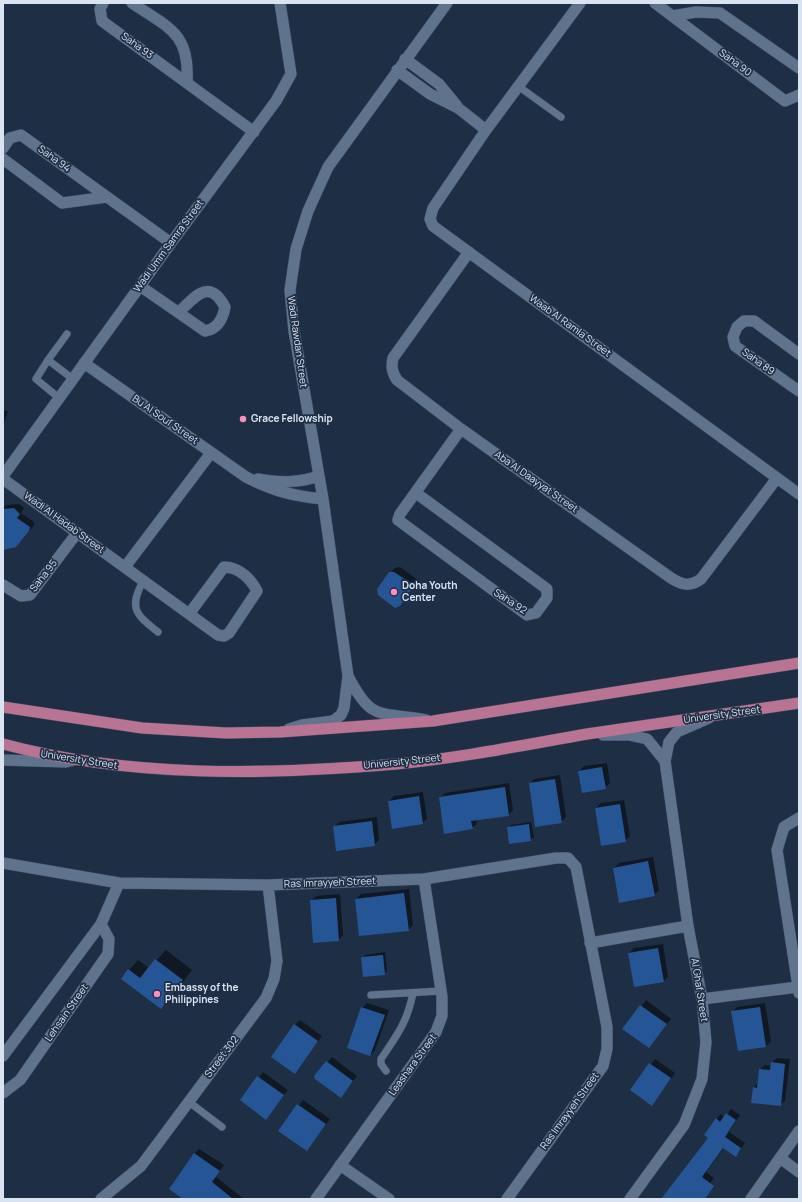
<!DOCTYPE html>
<html>
<head>
<meta charset="utf-8">
<style>
  body { margin:0 }
  #map { position:relative; width:802px; height:1202px; overflow:hidden; background:#1e2e45; font-family:Manrope,sans-serif }
  canvas { display:block }
  .frame { position:absolute; inset:0; border:4px solid #d9e3f2; pointer-events:none }
</style>
</head>
<body>
<div id="map">
<canvas width="802" height="1202"></canvas>
<div class="frame"></div>
</div>
<script>
const ctx = document.querySelector('canvas').getContext('2d');
ctx.lineJoin = 'round';
function fillPath(path, color) {
  ctx.fillStyle = color;
  ctx.fill(path, 'evenodd');
}
function stroke(path, color, width, dash) {
  ctx.strokeStyle = color;
  ctx.lineWidth = width;
  ctx.lineCap = dash ? 'butt' : 'round';
  ctx.setLineDash(dash || []);
  ctx.stroke(path);
}
function write(font, color, halo, rows, align = 'center') {
  ctx.font = font + ' Manrope,sans-serif';
  ctx.lineWidth = 3.5;
  ctx.setLineDash([]);
  ctx.textBaseline = 'middle';
  ctx.strokeStyle = halo;
  ctx.fillStyle = color;
  for (const [text, x, y, turn = 0] of rows) {
    ctx.save();
    ctx.translate(x, y);
    ctx.rotate((+turn || 0) * Math.PI / 180);
    ctx.textAlign = isNaN(turn) ? turn : align;
    if (halo) ctx.strokeText(text, 0, 0);
    ctx.fillText(text, 0, 0);
    ctx.restore();
  }
}
const shadow = new Path2D(`
  M3,410L8,411L3,427Z
  M19,504L24,508L21,513L34,522V525L16,547H3V508L6,505Z
  M400,567L418,580L399,605L390,573L395,568Z
  M607,763L610,783L605,788L579,771L584,766Z
  M560,775L566,817L561,822L530,784L534,779Z
  M509,783L513,810L508,815L476,819L477,824L472,828L440,798L445,793Z
  M423,792L427,819L422,823L389,801L394,796Z
  M624,800L630,836L625,841L596,808L601,803Z
  M377,817L379,840L374,845L334,827L339,822Z
  M531,822L534,837L530,840L508,828L511,825Z
  M653,857L659,890L654,895L614,868L619,863Z
  M409,889L413,925L408,930L356,899L361,894Z
  M340,894L343,935L339,940L311,901L316,896Z
  M663,944L668,977L663,981L629,953L634,948Z
  M166,950L192,970L171,998L161,1007L129,970L138,960L149,968Z
  M385,952L387,971L384,974L362,958L365,955Z
  M646,1000L671,1019L649,1047L624,1029Z
  M367,1003L389,1010L375,1050L370,1055L362,1008Z
  M765,1003L771,1041L766,1046L739,1050L732,1012L737,1007Z
  M300,1020L322,1036L294,1073L295,1025Z
  M332,1057L357,1076L341,1097L315,1077Z
  M777,1058L790,1059L785,1101L780,1105L753,1088L759,1082L760,1069L765,1065L772,1066V1062Z
  M655,1059L675,1073L652,1105L631,1090Z
  M263,1072L288,1090L266,1118L241,1100Z
  M303,1100L330,1119L311,1145L280,1131Z
  M731,1109L740,1115L729,1132L745,1143L735,1156L724,1148L706,1172L714,1178L703,1193L707,1196L705,1199H663L710,1138L716,1119L721,1114L725,1117Z
  M199,1149L224,1165L216,1177L244,1199H189L195,1153Z`);
const building = new Path2D(`
  M14,508L20,514L17,518L30,527L29,531L16,547L3,550V509Z
  M389,572H394L414,585L400,606L395,608L378,595L377,589Z
  M602,767L606,789L582,793L578,771Z
  M555,779L562,823L535,827L529,783Z
  M505,787L509,816L471,821L473,829L444,834L439,797Z
  M419,796L423,824L392,829L388,801Z
  M620,804L626,842L601,846L595,808Z
  M372,821L375,846L336,851L333,826Z
  M529,824L531,841L509,844L507,827Z
  M648,861L655,896L619,903L613,868Z
  M404,893L409,931L359,936L355,899Z
  M336,898L339,941L313,943L310,900Z
  M658,948L664,982L634,987L628,953Z
  M383,955L385,975L363,977L361,957Z
  M155,959L183,980L161,1009L121,979L128,969L140,978Z
  M640,1005L667,1024L649,1048L622,1029Z
  M361,1007L385,1015L370,1056L347,1048Z
  M760,1007L766,1047L738,1051L731,1011Z
  M294,1024L318,1041L295,1074L271,1057Z
  M326,1061L353,1081L341,1098L315,1079L314,1076Z
  M771,1062L785,1064L781,1106L751,1103L753,1087L757,1088L759,1069L770,1070Z
  M649,1063L671,1078L652,1106L630,1090Z
  M257,1076L284,1095L266,1120L240,1100Z
  M297,1104L326,1124L307,1151L278,1131Z
  M726,1113L736,1120L725,1137L741,1148L736,1157L723,1148L702,1177L714,1186L705,1199H661L708,1138L704,1135L716,1118L720,1122Z
  M194,1153L220,1171L212,1182L233,1199H183L169,1189Z`);
const service = new Path2D(`
  M518,86L561,117
  M67,334L48,360L73,379
  M48,360L36,379L59,398
  M143,581C129,608 135,614 158,632
  M371,995L441,991
  M386,1071L381,1064V1059C397,1035 407,1023 413,993
  M189,1102L222,1127`);
const minor = new Path2D(`
  M103,3L100,9L102,21L254,132
  M132,3C169,28 190,33 187,82
  M580,3L486,130L433,208L430,219L433,226L799,494
  M655,3L785,101L799,95
  M672,16L696,12L720,13L799,68
  M405,59L439,84L457,106
  M397,70L430,94L458,108L486,130
  M3,148L10,138L21,135L171,243
  M3,159L62,203L107,197
  M469,252L393,358C391,367 392,372 397,380L461,429L671,578C682,585 690,587 701,579L777,478
  M140,286L205,331C218,329 223,318 225,307C209,277 195,297 179,312
  M799,354L754,321H744L737,327L733,337L735,346L799,391
  M84,363L246,477C273,491 293,496 323,499
  M3,476L171,243L276,101L291,74L280,3
  M3,479L218,635L224,636L229,633L257,591C251,579 239,567 224,567L189,614
  M258,479C280,483 298,483 319,476
  M416,493L547,589V598L536,613L527,615L398,520L400,514L461,429
  M125,567L211,453
  M3,585L21,596L30,595L77,533
  M348,676C372,723 380,711 426,720
  M289,729L302,725L333,721L341,715L344,708L348,676L323,499L294,331L290,290L296,249L308,211L328,167L447,3
  M603,735H629L647,739L665,761
  M3,760L66,762L74,760
  M799,818L784,827L777,850L799,993
  M3,863L119,883L268,885L424,879L556,858H568L576,867L607,1027V1049L603,1066L507,1199
  M590,943L688,926
  M702,999L798,987
  M3,1056L101,924L119,883
  M3,1093L20,1080L108,954L109,939L101,924
  M780,1158L799,1172
  M340,1165L389,1199
  M101,1199L141,1166L266,998L274,979L277,961L268,885
  M316,1199L436,1032L442,1016V997L424,879
  M630,1199L684,1125L702,1079L706,1042L702,999L688,926L665,761L669,742L677,732L709,718
  M751,1199L799,1131`);
const primary = new Path2D(`
  M3,707L142,728L226,733L280,732L433,721L799,663
  M3,744C130,778 266,775 396,764C460,758 524,745 587,734C658,723 728,714 799,703`);
const markers = [
  [243,419,4,"#fd8ebe"],
  [394,592,4,"#fd8ebe"],
  [157,994,4,"#fd8ebe"]
];
const streetNames = [
  ["Saha 93",137,46,36],
  ["Saha 90",735,63,37],
  ["Saha 94",54,159,36],
  ["Wadi Umm Samra Street",169,246,-54],
  ["Waab Al Ramla Street",570,326,36],
  ["Wadi Rawdan Street",297,342,82],
  ["Saha 89",758,362,36],
  ["Bu Al Souf Street",165,420,35],
  ["Aba Al Daayyat Street",536,482,35],
  ["Wadi Al Hadab Street",64,523,36],
  ["Saha 95",44,576,-52],
  ["Saha 92",510,602,33],
  ["University Street",722,715,-8],
  ["University Street",79,760,9],
  ["University Street",402,762,-6],
  ["Ras Imrayyeh Street",330,883,-2],
  ["Al Ghaf Street",699,990,81],
  ["Lehsain Street",67,1013,-55],
  ["Street 302",222,1057,-53],
  ["Leashara Street",413,1065,-54],
  ["Ras Imrayyeh Street",570,1111,-54]
];
const poiNames = [
  ["Grace Fellowship",251,419],
  ["Doha Youth",402,586],
  ["Center",402,598],
  ["Embassy of the",165,988],
  ["Philippines",165,1000]
];
fillPath(shadow, '#0007');
fillPath(building, '#265595');
stroke(service, '#3e4b5f', 8);
stroke(minor, '#3e4b5f', 12);
stroke(primary, '#3e4b5f', 12);
stroke(service, '#60738d', 7);
stroke(minor, '#60738d', 11);
stroke(primary, '#b97494', 11);
for (const [x, y, r, color] of markers) {
  const dot = new Path2D();
  dot.arc(x, y, r, 0, 2 * Math.PI);
  ctx.fillStyle = color;
  ctx.fill(dot);
  stroke(dot, '#1e2e45', 1.5);
}
write('10px', '#d9e3f2', '#1e2e45', streetNames);
write('bold 10px', '#d9e3f2', '#1e2e45', poiNames, 'left');
</script>
</body>
</html>
